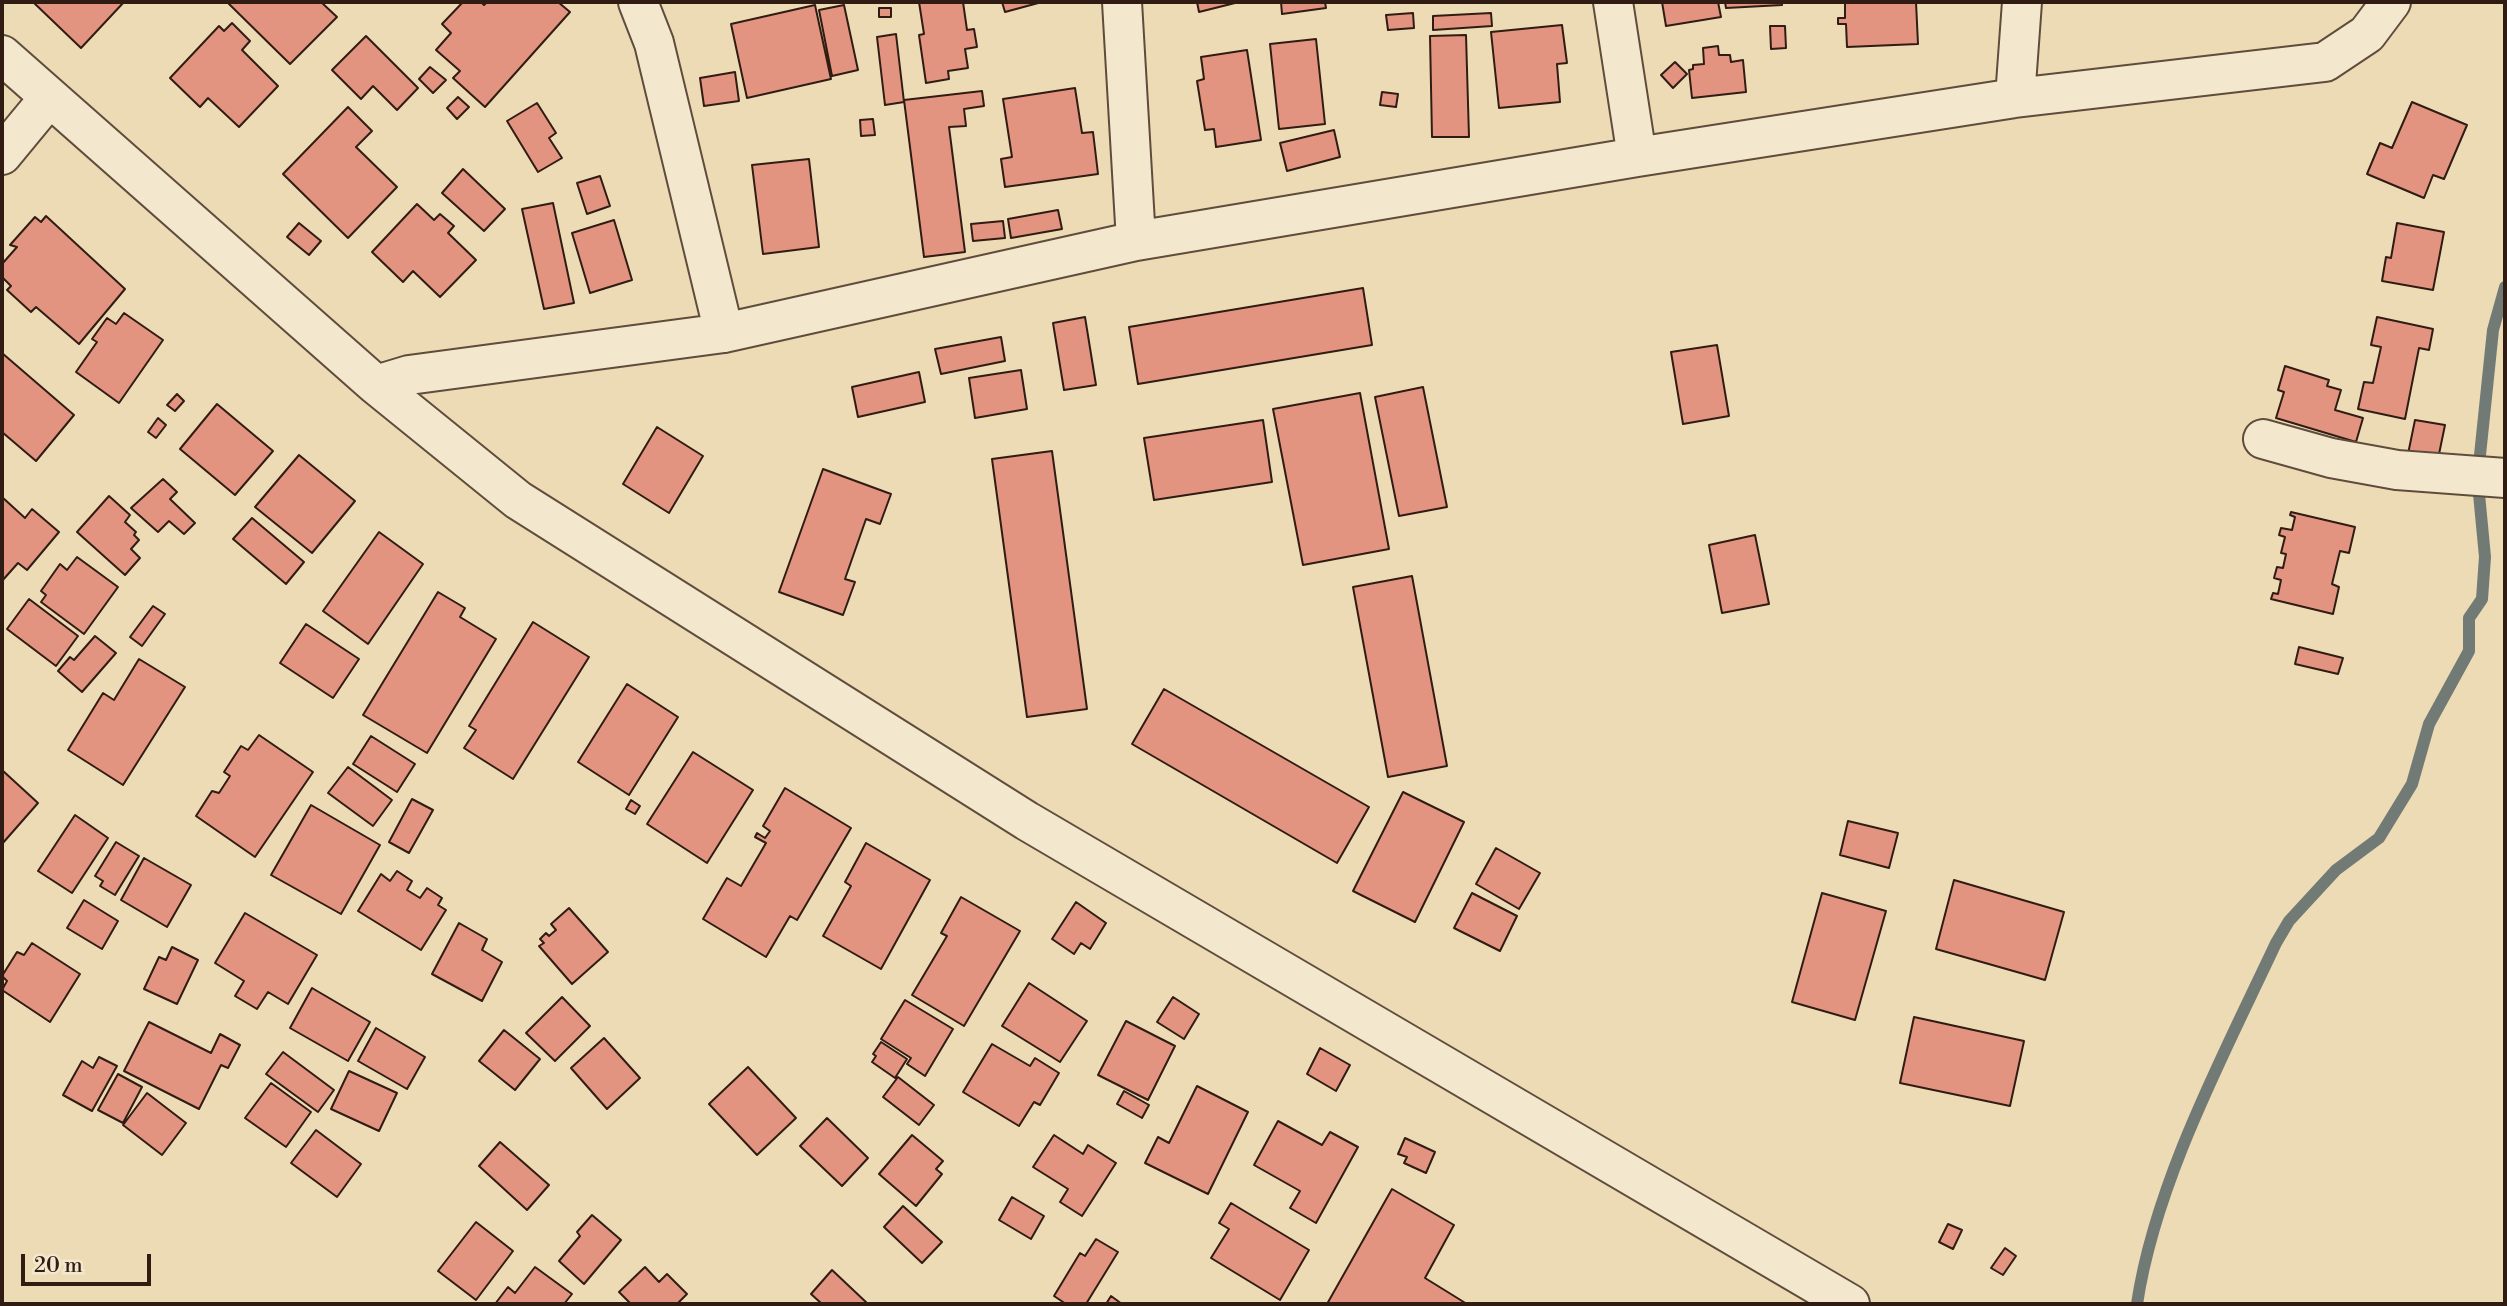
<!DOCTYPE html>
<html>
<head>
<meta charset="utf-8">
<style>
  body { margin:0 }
  #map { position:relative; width:2507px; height:1306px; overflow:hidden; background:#ecdbb4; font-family:"Libre Bodoni",serif }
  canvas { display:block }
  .frame { position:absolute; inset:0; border:4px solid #311c14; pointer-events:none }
  .scale { position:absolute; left:21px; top:1254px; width:130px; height:32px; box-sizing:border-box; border:4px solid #311c14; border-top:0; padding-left:9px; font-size:21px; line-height:24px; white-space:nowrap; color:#311c14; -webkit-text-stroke:5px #f3e8ce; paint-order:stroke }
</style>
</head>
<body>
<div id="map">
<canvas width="2507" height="1306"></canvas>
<div class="frame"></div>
<div class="scale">20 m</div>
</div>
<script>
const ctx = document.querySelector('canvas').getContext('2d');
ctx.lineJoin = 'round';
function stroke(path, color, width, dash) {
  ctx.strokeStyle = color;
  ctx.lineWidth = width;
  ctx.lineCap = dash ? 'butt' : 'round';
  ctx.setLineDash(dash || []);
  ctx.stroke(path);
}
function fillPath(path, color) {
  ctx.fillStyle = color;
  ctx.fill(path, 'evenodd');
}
const stream = new Path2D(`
  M2480,455L2493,330L2505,287
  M2137,1304C2155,1183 2224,1054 2276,943L2289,921L2336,870L2379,838L2412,784L2429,724L2469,651V618L2482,599L2485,557L2479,494`);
const building = new Path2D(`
  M33,2H124L81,48Z
  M227,2H321L337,17L290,64Z
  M463,2H481L484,5L487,2H558L570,12L485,107L453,78L460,71L436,50L451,33L442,24Z
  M919,2H963L967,30L974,29L977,47L965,49L968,68L948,71L949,79L926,83L919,35L924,34Z
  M1002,2H1042L1005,12Z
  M1197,2H1235V3L1199,12Z
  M1281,2H1325L1326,8L1282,14Z
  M1662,2H1718L1721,17L1666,26Z
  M1725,2H1782V5L1726,8Z
  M1845,2H1916L1918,44L1847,47L1846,24H1838V18H1845Z
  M815,5L831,79L747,98L731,24Z
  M844,5L858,70L832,76L819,10Z
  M879,8H891V17H879Z
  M1413,13L1414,28L1388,30L1386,15Z
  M1491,13L1492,26L1433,30V16Z
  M232,23L250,41L242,50L278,86L239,127L208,98L200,107L170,78L219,26L224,31Z
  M1562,25L1567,63L1557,64L1560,102L1499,108L1491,32Z
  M1770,26H1785L1786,48L1771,49Z
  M896,34L904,102L885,105L877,37Z
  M1466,35L1469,137H1432L1430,36Z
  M366,36L418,88L397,110L373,86L361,99L332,70Z
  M1316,39L1325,124L1279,129L1270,44Z
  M1718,46L1719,55H1730L1731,62L1743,60L1746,92L1692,98L1689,70L1693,69V65L1704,64L1703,48Z
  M1247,50L1261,140L1216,147L1214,129L1205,130L1197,81L1204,79L1201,57Z
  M1675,62L1687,74L1673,88L1661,75Z
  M430,67L446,80L433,93L419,79Z
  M735,72L739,101L704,106L700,78Z
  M1075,88L1082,133L1093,132L1098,174L1005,187L1001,159L1012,157L1003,99Z
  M982,91L984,106L964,109L966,126L949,127L965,252L924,257L904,100Z
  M1382,92L1398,94L1396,107L1380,105Z
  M458,97L469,107L457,119L447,108Z
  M2412,102L2467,125L2444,179L2433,175L2424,198L2367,174L2380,143L2392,148Z
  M537,103L556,133L549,138L562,158L538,172L507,121Z
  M348,107L372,131L356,147L397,187L348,238L283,174Z
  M873,119L875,135L861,136L860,120Z
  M1334,130L1340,157L1287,171L1280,143Z
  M809,159L819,247L763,254L752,165Z
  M463,169L505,209L484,231L442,193Z
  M600,176L610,206L587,214L577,183Z
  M553,203L574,303L544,309L522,209Z
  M417,204L434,220L440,214L454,226L448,233L476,260L440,297L413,271L403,282L372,252Z
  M1058,210L1062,229L1011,238L1008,219Z
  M46,216L125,289L79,344L36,307L31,312L7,290L11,286L2,277V264L17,247L10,245L35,217L41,222Z
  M614,220L632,280L590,293L572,233Z
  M1003,221L1005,238L973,241L971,224Z
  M299,223L321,241L309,255L287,237Z
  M2397,223L2444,232L2433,290L2382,281L2386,257L2391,258Z
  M1363,288L1372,345L1138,384L1129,327Z
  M124,313L163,340L119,403L76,372L97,342L92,339L107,318L116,324Z
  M1085,317L1096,385L1064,390L1053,323Z
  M2377,317L2433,329L2429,350L2419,348L2405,419L2358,409L2364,382L2373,383L2381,347L2371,345Z
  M1001,337L1005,361L941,374L935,349Z
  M1717,345L1729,416L1683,424L1671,352Z
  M2,353L74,415L36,461L2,432Z
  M2285,366L2329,380L2327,386L2341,390L2335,410L2363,418L2356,442L2276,418L2284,392L2278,390Z
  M1021,370L1027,409L975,418L969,378Z
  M919,372L925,402L858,417L852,387Z
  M1423,387L1447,507L1399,516L1375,397Z
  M1360,393L1389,549L1303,565L1273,409Z
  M177,394L184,401L175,411L167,405Z
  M217,404L273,451L235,495L180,449Z
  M158,418L166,425L156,438L148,432Z
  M1263,420L1272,482L1154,500L1144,438Z
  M2415,420L2445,425L2438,459L2408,454Z
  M657,427L703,456L669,513L623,484Z
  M1052,451L1087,709L1027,717L992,459Z
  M299,455L355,501L312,553L255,507Z
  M823,469L891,494L880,524L866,519L845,579L855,582L843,615L779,592Z
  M163,479L177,492L170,499L195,523L184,534L169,521L158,532L131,508Z
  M109,496L130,515L125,522L136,532L134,535L139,540L131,549L140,558L125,575L77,532Z
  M2,497L25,518L32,509L59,532L27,570L18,563L2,581Z
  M2291,512L2355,527L2349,553L2340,551L2332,584L2339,587L2333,614L2271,599L2273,593L2278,594L2281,580L2274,578L2277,567L2283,568L2286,554L2281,553L2285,537L2279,535L2281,528L2292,530L2295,517L2290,515Z
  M252,518L304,562L286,584L233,539Z
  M379,532L423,564L368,644L323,611Z
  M1755,535L1769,604L1722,613L1709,545Z
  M77,557L118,587L84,634L41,602L46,595L41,591L60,564L67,570Z
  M1412,576L1447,766L1388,777L1353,587Z
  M438,592L465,608L460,617L496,639L427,753L363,715Z
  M29,599L78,636L56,666L7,629Z
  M153,606L165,614L142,646L130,637Z
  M533,622L589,657L513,779L464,748L476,730L469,726Z
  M306,624L359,659L333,698L280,663Z
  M95,636L116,653L82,692L58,671L70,657L74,660Z
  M2299,647L2343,658L2338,674L2295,664Z
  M139,659L185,687L123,785L68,750L103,693L114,700Z
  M627,684L678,717L629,795L578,762Z
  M1164,689L1369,807L1337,863L1132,744Z
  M259,735L313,772L255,857L196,816L212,791L219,793L230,776L224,772L241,746L248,750Z
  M371,736L415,764L397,792L353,764Z
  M693,752L753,790L707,863L647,824Z
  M348,767L392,800L373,826L328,793Z
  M2,770L38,803L2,844Z
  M785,788L851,828L797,920L790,916L766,957L703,919L727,878L741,886L766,843L755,837L757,833L765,838L770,831L763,826Z
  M1403,792L1464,822L1415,922L1353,891Z
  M412,799L433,810L409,853L389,842Z
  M631,800L640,806L635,814L626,809Z
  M311,805L380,845L341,914L271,875Z
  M75,815L108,838L72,893L38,871Z
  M1848,821L1898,833L1889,868L1840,855Z
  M116,842L139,856L115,895L100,886L103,881L95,876Z
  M866,843L930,880L881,969L823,936L851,886L845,882Z
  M1496,848L1540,873L1519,909L1476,884Z
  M144,858L191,885L167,927L121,900Z
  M397,871L412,881L407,890L420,898L427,888L442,898L438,905L446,910L421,950L358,911L381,874L390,881Z
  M1954,880L2064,912L2045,980L1936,949Z
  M1472,893L1517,916L1500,951L1454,928Z
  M1822,893L1886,911L1855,1020L1792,1002Z
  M961,897L1020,931L964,1026L912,995L947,936L941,933Z
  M84,900L118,921L102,949L67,928Z
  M1076,902L1106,923L1090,949L1081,943L1074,954L1052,939Z
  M569,908L608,952L572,984L539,946L544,943L540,939L546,933L549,936L556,930L551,924Z
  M245,913L317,955L288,1004L268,992L257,1009L235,996L244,981L215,963Z
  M459,923L487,939L482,950L502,962L482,1001L432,974Z
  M32,943L80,974L50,1022L2,990L7,981L2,976L17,952L24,955Z
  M172,947L198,960L177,1004L144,989L159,957L166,960Z
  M1029,983L1087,1021L1060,1062L1002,1026Z
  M312,988L370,1022L348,1061L290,1028Z
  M562,997L590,1026L555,1061L526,1033Z
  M1173,997L1199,1014L1184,1039L1157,1022Z
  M905,1000L953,1029L925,1076L907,1064L911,1058L881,1039Z
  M1914,1017L2024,1041L2010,1106L1900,1083Z
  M1126,1021L1175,1046L1148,1100L1098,1075Z
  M149,1022L211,1053L220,1034L240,1045L228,1068L221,1065L199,1109L124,1071Z
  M376,1028L425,1057L407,1089L358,1061Z
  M504,1030L540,1059L515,1090L479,1061Z
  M604,1038L640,1078L607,1109L571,1068Z
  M881,1042L907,1059L895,1078L872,1062L876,1056L873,1054Z
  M992,1044L1030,1066L1035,1058L1059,1073L1040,1105L1034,1102L1019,1126L963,1092Z
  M1320,1048L1350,1065L1336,1091L1307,1074Z
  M283,1052L334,1090L318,1112L266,1074Z
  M99,1057L117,1066L92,1111L63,1095L82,1061L93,1068Z
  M748,1067L796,1118L757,1155L709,1104Z
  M349,1071L397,1093L379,1131L331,1109Z
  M118,1074L142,1087L123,1123L98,1110Z
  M898,1077L934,1105L919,1125L883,1097Z
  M271,1083L311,1112L286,1147L245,1118Z
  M1197,1086L1248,1112L1208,1194L1145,1163L1158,1137L1169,1143Z
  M1124,1091L1149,1105L1142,1118L1117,1104Z
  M147,1093L186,1123L162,1155L123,1125Z
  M827,1118L868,1158L842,1186L800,1146Z
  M1278,1121L1322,1145L1330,1132L1358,1147L1316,1223L1290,1208L1300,1191L1254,1165Z
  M316,1130L361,1164L337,1197L291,1163Z
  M912,1135L943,1161L936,1169L942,1174L916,1206L879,1174Z
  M1054,1135L1083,1154L1088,1145L1116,1163L1082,1216L1060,1202L1068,1189L1033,1167Z
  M1405,1138L1435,1152L1426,1173L1404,1163L1407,1157L1398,1154Z
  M500,1142L549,1185L527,1210L479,1166Z
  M1392,1189L1454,1225L1425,1278L1467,1304H1327Z
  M1012,1197L1044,1216L1031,1239L999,1220Z
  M1231,1203L1309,1250L1280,1300L1211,1258L1229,1229L1219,1223Z
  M903,1206L942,1242L922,1263L884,1227Z
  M592,1215L621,1240L584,1284L559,1261L580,1236L577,1232Z
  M476,1222L513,1251L476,1300L438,1271Z
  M1948,1224L1962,1230L1953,1249L1939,1242Z
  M1096,1239L1118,1252L1086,1304H1066L1054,1296L1080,1253L1085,1256Z
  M2005,1248L2016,1256L2003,1275L1991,1268Z
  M535,1267L572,1294L564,1304H495L508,1287L515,1293Z
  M645,1267L659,1282L667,1274L687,1294L677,1304H631L619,1292Z
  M832,1270L868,1304H822L811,1294Z
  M1111,1296L1122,1304H1106Z`);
const minor = new Path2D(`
  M638,2L654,43L724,333
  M1122,2L1136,241
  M1613,2L1637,157
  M2,55L376,385L518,500L1027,821L1850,1304
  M2015,98L2022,2
  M2,155L49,98
  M376,385L409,375L724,333L1136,241L1637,157L2015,98L2325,62L2367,34L2391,2
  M2263,439L2331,458L2397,470L2505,478`);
stroke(stream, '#727a76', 12);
fillPath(building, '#e39480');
stroke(building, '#311c14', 2);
stroke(minor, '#604c3c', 42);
stroke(minor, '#f3e8ce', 38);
</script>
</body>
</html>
